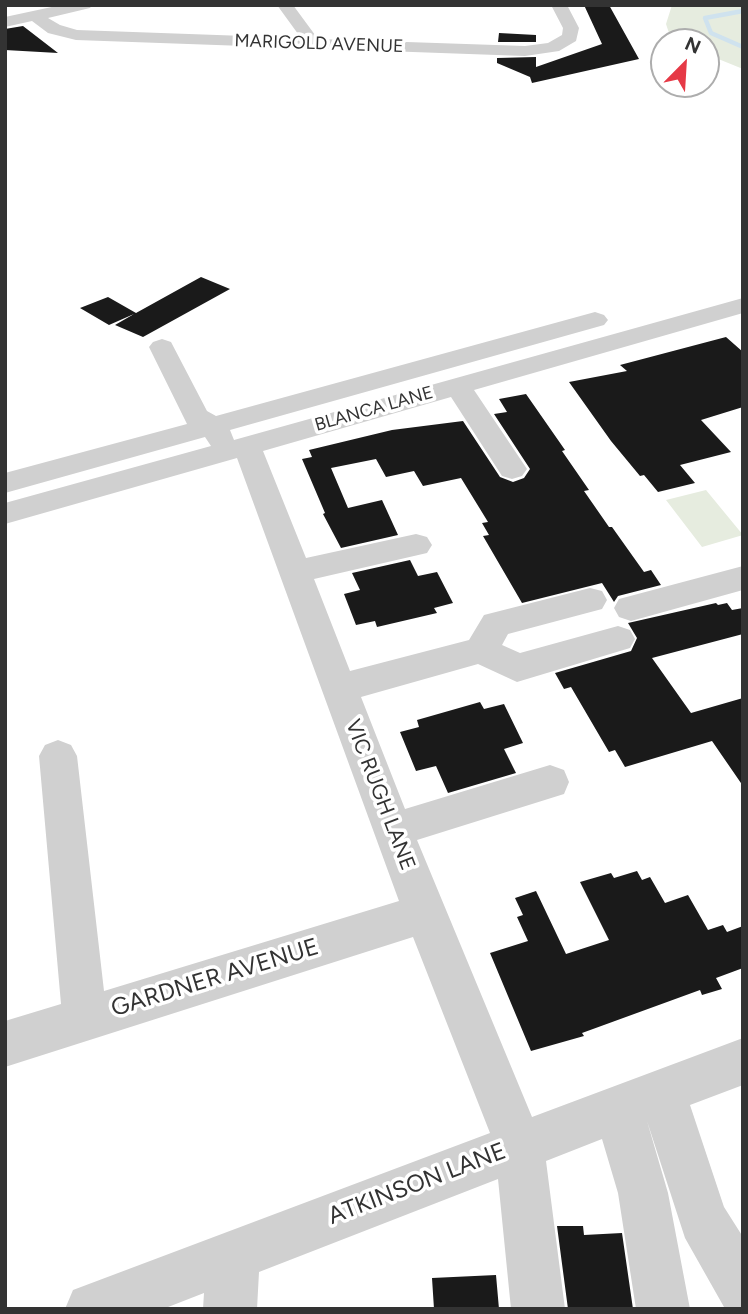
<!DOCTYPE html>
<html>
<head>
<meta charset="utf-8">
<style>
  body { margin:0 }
  #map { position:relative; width:748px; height:1314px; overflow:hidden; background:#fff; font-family:Figtree,sans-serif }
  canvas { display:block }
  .frame { position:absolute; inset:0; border:7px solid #333; pointer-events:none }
  .north { position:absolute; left:650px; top:28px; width:70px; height:70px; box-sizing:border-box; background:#fff; border:2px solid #adadad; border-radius:50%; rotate:24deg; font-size:19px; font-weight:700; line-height:28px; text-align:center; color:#333 }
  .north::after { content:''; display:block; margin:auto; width:24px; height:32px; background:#e63946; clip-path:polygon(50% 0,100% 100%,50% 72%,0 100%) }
</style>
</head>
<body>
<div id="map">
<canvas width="748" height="1314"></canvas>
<div class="frame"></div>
<div class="north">N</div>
</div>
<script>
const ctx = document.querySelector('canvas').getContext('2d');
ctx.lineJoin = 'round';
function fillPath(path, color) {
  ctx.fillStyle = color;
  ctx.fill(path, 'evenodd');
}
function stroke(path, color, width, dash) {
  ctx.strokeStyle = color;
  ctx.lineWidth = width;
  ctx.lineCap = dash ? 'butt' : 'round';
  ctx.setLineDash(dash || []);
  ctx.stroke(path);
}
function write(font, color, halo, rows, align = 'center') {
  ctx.font = font + ' Figtree,sans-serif';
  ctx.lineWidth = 7;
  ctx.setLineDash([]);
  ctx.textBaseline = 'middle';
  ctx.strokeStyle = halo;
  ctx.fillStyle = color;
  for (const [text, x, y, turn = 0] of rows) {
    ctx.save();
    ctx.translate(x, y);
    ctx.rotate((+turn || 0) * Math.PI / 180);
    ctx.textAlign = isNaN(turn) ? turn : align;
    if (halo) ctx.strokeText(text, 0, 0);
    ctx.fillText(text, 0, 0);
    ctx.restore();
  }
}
const green = new Path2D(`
  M672,5H743V69L706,54V42H678L671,39L666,24Z
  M706,490L743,535L702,547L666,500Z`);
const stream = new Path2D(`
  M743,11L705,18L711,33L743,47`);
const building = new Path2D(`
  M584,5H609L639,59L532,83L530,77L497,63V58L536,57V67L602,44Z
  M23,26L58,53L5,50V29Z
  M499,33L536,35V42H498Z
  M201,277L230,289L143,337L115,325L134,314L109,325L80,308L108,297L136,313Z
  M726,337L743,352V407L701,420L731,452L680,465L695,483L658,492L644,475L640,476L611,441L569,382L627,371L620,365Z
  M526,394L565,450L562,451L589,490L584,491L609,527H612L644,572L651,570L661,585L618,596L614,602L602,583L522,603L483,536L489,535L482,523L488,522L461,478L423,486L414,471L386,477L376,459L331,468L348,508L382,500L398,535L341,548L323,514L325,513L302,459L312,457L309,450L392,430L463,421L500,477L513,482L524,478L530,469L494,414L507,412L499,399Z
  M410,560L418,576L437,572L453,603L434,608L437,613L377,627L375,621L356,625L344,594L360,590L352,573Z
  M716,603L718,605L727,603L732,610L743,608V634L652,658L691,713L743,698V786L712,741L625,767L615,750L609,752L571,687L564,689L555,673L631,651L637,638L628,623Z
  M480,702L484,709L504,704L523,743L504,749L516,773L448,793L436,766L416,771L400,732L419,727L417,720Z
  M637,871L642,880L650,877L665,903L688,895L708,930L723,925L727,932L743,926V968L716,978L722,989L702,995L700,990L582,1033L584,1036L531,1051L490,953L528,941L517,917L523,915L515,898L536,891L566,954L609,940L580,882L611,873L614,878Z
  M557,1226H583L584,1235L622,1233L633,1309H568Z
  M496,1275L499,1309H434L432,1278Z`);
const minor = new Path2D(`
  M61,5H92L90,8L48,18L60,25L77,30L301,38L277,5H293L318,39L525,46L548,43L562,35L563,28L551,5H567L579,28L576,41L559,51L525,56L76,40L48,33L32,21L5,27V17Z
  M743,298V313L474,390L527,469L522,476L512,479L502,476L451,397L263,451L306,558L416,534L427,537L432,545L427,553L314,579L350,671L469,640L484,615L590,588L602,591L607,600L602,609L508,634L502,645L520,653L618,626L630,630L635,639L630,648L517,682L478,664L361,697L405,809L550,765L564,770L569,782L564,794L417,840L532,1117L743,1038V1085L690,1105L724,1207L743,1237V1309L724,1307L685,1238L647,1121L668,1193L690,1309H636L618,1193L602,1139L546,1161L565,1309H511L498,1179L259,1272L257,1309H203L204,1293L163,1309H65L73,1290L490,1133L413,937L5,1067V1021L61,1004L39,756L45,745L58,740L71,745L77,756L104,991L399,901L237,458L5,524V503L211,446L205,437L5,493V473L187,424L149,347L153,342L162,339L171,342L207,411L216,416L595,312L604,315L608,320L604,325L230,430L234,440Z
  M743,566V590L631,621L619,617L614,608L619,599Z`);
const farStreetnames = [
  ["MARIGOLD AVENUE",319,44,2],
  ["BLANCA LANE",374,409,-16]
];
const streetNames = [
  ["VIC RUGH LANE",380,795,69]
];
const nearStreetnames = [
  ["GARDNER AVENUE",215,978,-17],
  ["ATKINSON LANE",417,1184,-21]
];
fillPath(green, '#e6ecdf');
stroke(stream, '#cfe2ee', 4.5);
fillPath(building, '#1a1a1a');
fillPath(minor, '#d0d0d0');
write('18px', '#333', '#fff', farStreetnames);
write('21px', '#333', '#fff', streetNames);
write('24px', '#333', '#fff', nearStreetnames);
</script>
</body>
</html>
